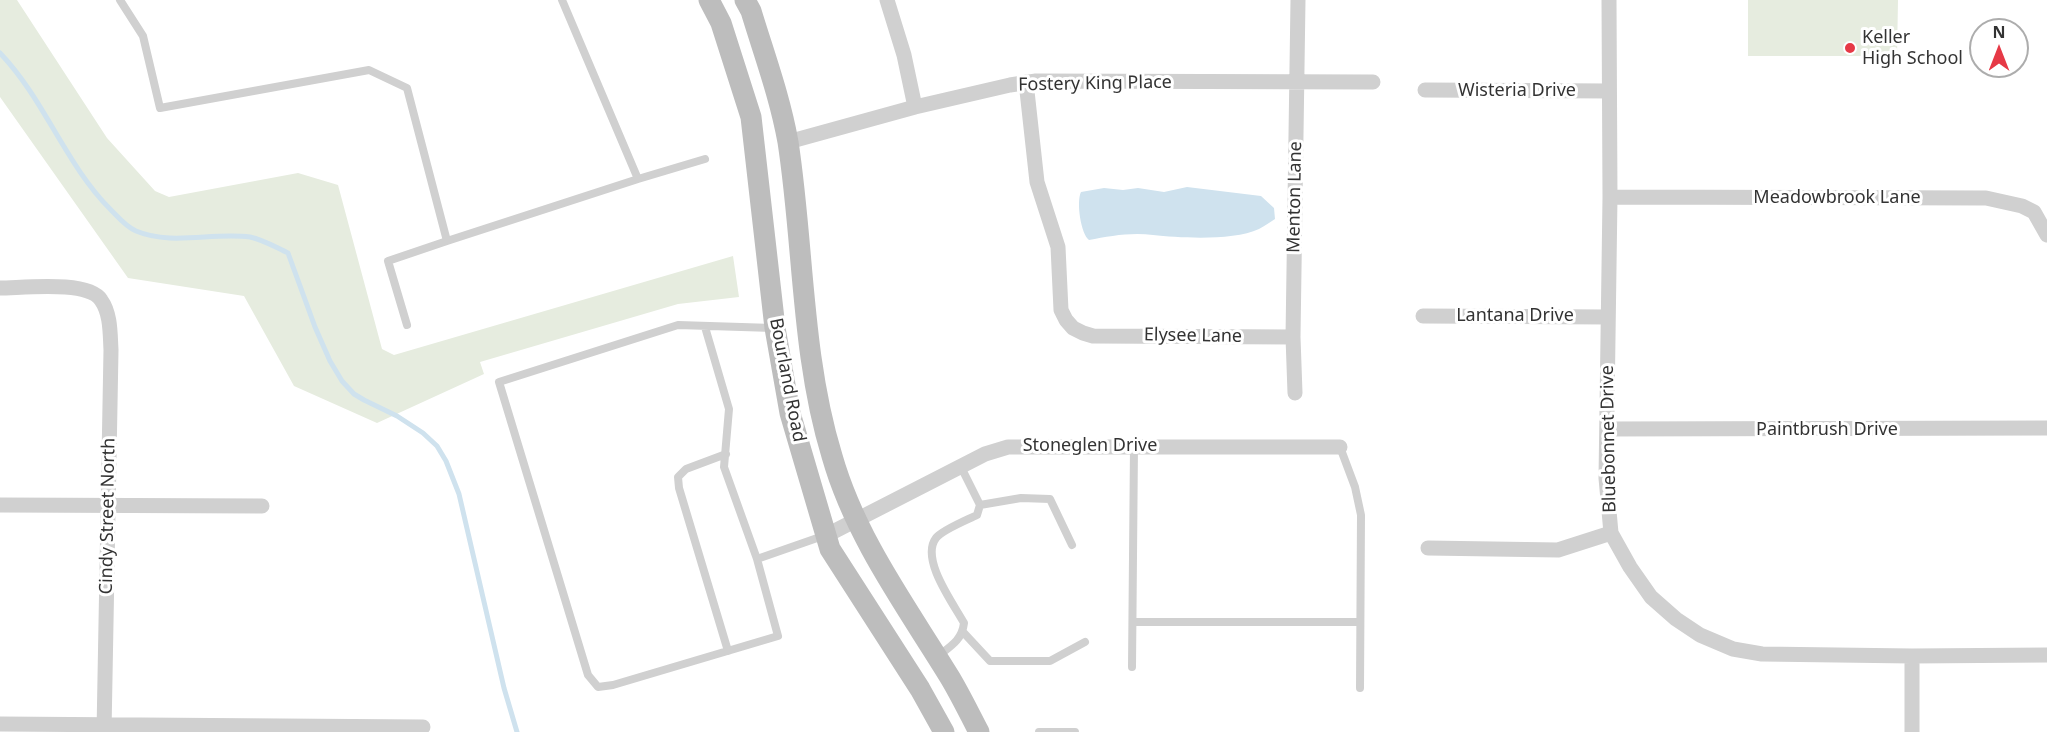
<!DOCTYPE html>
<html>
<head>
<meta charset="utf-8">
<style>
  body { margin:0 }
  #map { position:relative; width:2047px; height:732px; overflow:hidden; background:#fff; font-family:"Noto Sans",sans-serif }
  canvas { display:block }
  .north { position:absolute; left:1969px; top:18px; width:60px; height:60px; box-sizing:border-box; background:#fff; border:2px solid #adadad; border-radius:50%; rotate:0deg; font-size:16px; font-weight:700; line-height:24px; text-align:center; color:#333 }
  .north::after { content:''; display:block; margin:auto; width:21px; height:27px; background:#e63946; clip-path:polygon(50% 0,100% 100%,50% 72%,0 100%) }
</style>
</head>
<body>
<div id="map">
<canvas width="2047" height="732"></canvas>
<div class="north">N</div>
</div>
<script>
const ctx = document.querySelector('canvas').getContext('2d');
ctx.lineJoin = 'round';
function fillPath(path, color) {
  ctx.fillStyle = color;
  ctx.fill(path, 'evenodd');
}
function stroke(path, color, width, dash) {
  ctx.strokeStyle = color;
  ctx.lineWidth = width;
  ctx.lineCap = dash ? 'butt' : 'round';
  ctx.setLineDash(dash || []);
  ctx.stroke(path);
}
function write(font, color, halo, rows, align = 'center') {
  ctx.font = font + ' "Noto Sans",sans-serif';
  ctx.lineWidth = 6;
  ctx.setLineDash([]);
  ctx.textBaseline = 'middle';
  ctx.strokeStyle = halo;
  ctx.fillStyle = color;
  for (const [text, x, y, turn = 0] of rows) {
    ctx.save();
    ctx.translate(x, y);
    ctx.rotate((+turn || 0) * Math.PI / 180);
    ctx.textAlign = isNaN(turn) ? turn : align;
    if (halo) ctx.strokeText(text, 0, 0);
    ctx.fillText(text, 0, 0);
    ctx.restore();
  }
}
const green = new Path2D(`
  M0,0H17L107,138L155,191L169,197L298,173L338,185L382,349L394,355L733,256L739,297L678,304L480,362L484,374L377,423L294,386L244,296L128,278L0,97Z
  M1748,0H1898L1897,56H1748Z`);
const water = new Path2D(`
  M1187,187L1261,196L1274,208L1275,219C1270,222 1265,226 1259,229C1233,241 1181,238 1153,235C1132,232 1109,236 1089,240C1081,234 1076,202 1081,192L1104,188L1123,190L1138,188L1164,192Z`);
const stream = new Path2D(`
  M0,53C45,100 65,164 111,210C118,217 126,227 136,231C172,246 212,232 250,237C264,240 275,247 288,253L315,327L330,361L342,381L354,394L364,400L397,416L423,433L437,446L446,461L459,494L504,688L517,732`);
const service = new Path2D(`
  M120,0L143,36L160,108L369,70L407,88L447,241L638,179L562,0
  M638,179L705,159
  M407,325L388,261L447,241
  M705,327L729,409L724,467L757,559
  M773,328L678,325L499,382L588,675L598,687L613,685L778,636L757,559L823,536
  M1340,447L1355,487L1361,515L1360,688
  M726,454L686,469L678,477L679,488L728,651
  M980,505L1021,498L1050,499L1072,545
  M1133,622H1360
  M963,632L990,661H1050L1085,642
  M938,656C951,646 962,640 964,623C953,603 920,559 936,538C942,530 967,520 977,515L980,505L961,467
  M1132,667L1134,446
  M1039,732H1075`);
const minor = new Path2D(`
  M887,0L904,55L915,107
  M1609,0L1610,197L1606,478L1611,533L1630,567L1651,597L1676,619L1700,635L1733,649L1762,654L1912,656L2047,655
  M1026,82L1037,182L1058,247L1061,310L1066,320L1073,328L1083,333L1093,336L1293,337
  M1425,90L1609,91
  M788,142L915,107L1010,85L1036,81L1373,82
  M1610,197L1986,198L2022,206L2034,212L2047,235
  M0,288C22,288 88,280 101,300C111,314 110,334 111,350L104,732
  M1423,316L1608,317
  M1295,393L1293,337L1298,0
  M1607,429L2047,428
  M0,505L262,506
  M825,536L985,454L1008,447H1340
  M1428,548L1558,550L1611,533
  M0,724L423,727
  M1912,732V656`);
const secondary = new Path2D(`
  M709,0L721,23L751,117L775,328L790,413L830,549L920,689L944,732
  M745,0L751,11C764,54 780,97 788,142C804,246 801,355 832,456C855,537 906,606 949,676C960,694 969,713 979,732`);
const markers = [
  [1850,48,6,"#e63946"]
];
const poiNames = [
  ["Keller",1862,38],
  ["High School",1862,59]
];
const streetNames = [
  ["Fostery King Place",1095,84,-1],
  ["Wisteria Drive",1517,91],
  ["Menton Lane",1295,197,-89],
  ["Meadowbrook Lane",1837,198],
  ["Lantana Drive",1515,316],
  ["Elysee Lane",1193,336,1],
  ["Bourland Road",787,380,79],
  ["Paintbrush Drive",1827,430],
  ["Bluebonnet Drive",1609,439,-91],
  ["Stoneglen Drive",1090,446],
  ["Cindy Street North",108,516,-89]
];
fillPath(green, '#e6ecdf');
fillPath(water, '#cfe2ee');
stroke(stream, '#cfe2ee', 5);
stroke(service, '#d0d0d0', 8);
stroke(minor, '#d0d0d0', 15);
stroke(secondary, '#bdbdbd', 21);
for (const [x, y, r, color] of markers) {
  const dot = new Path2D();
  dot.arc(x, y, r, 0, 2 * Math.PI);
  ctx.fillStyle = color;
  ctx.fill(dot);
  stroke(dot, '#fff', 2);
}
write('18px', '#333', '#fff', poiNames, 'left');
write('18px', '#333', '#fff', streetNames);
</script>
</body>
</html>
